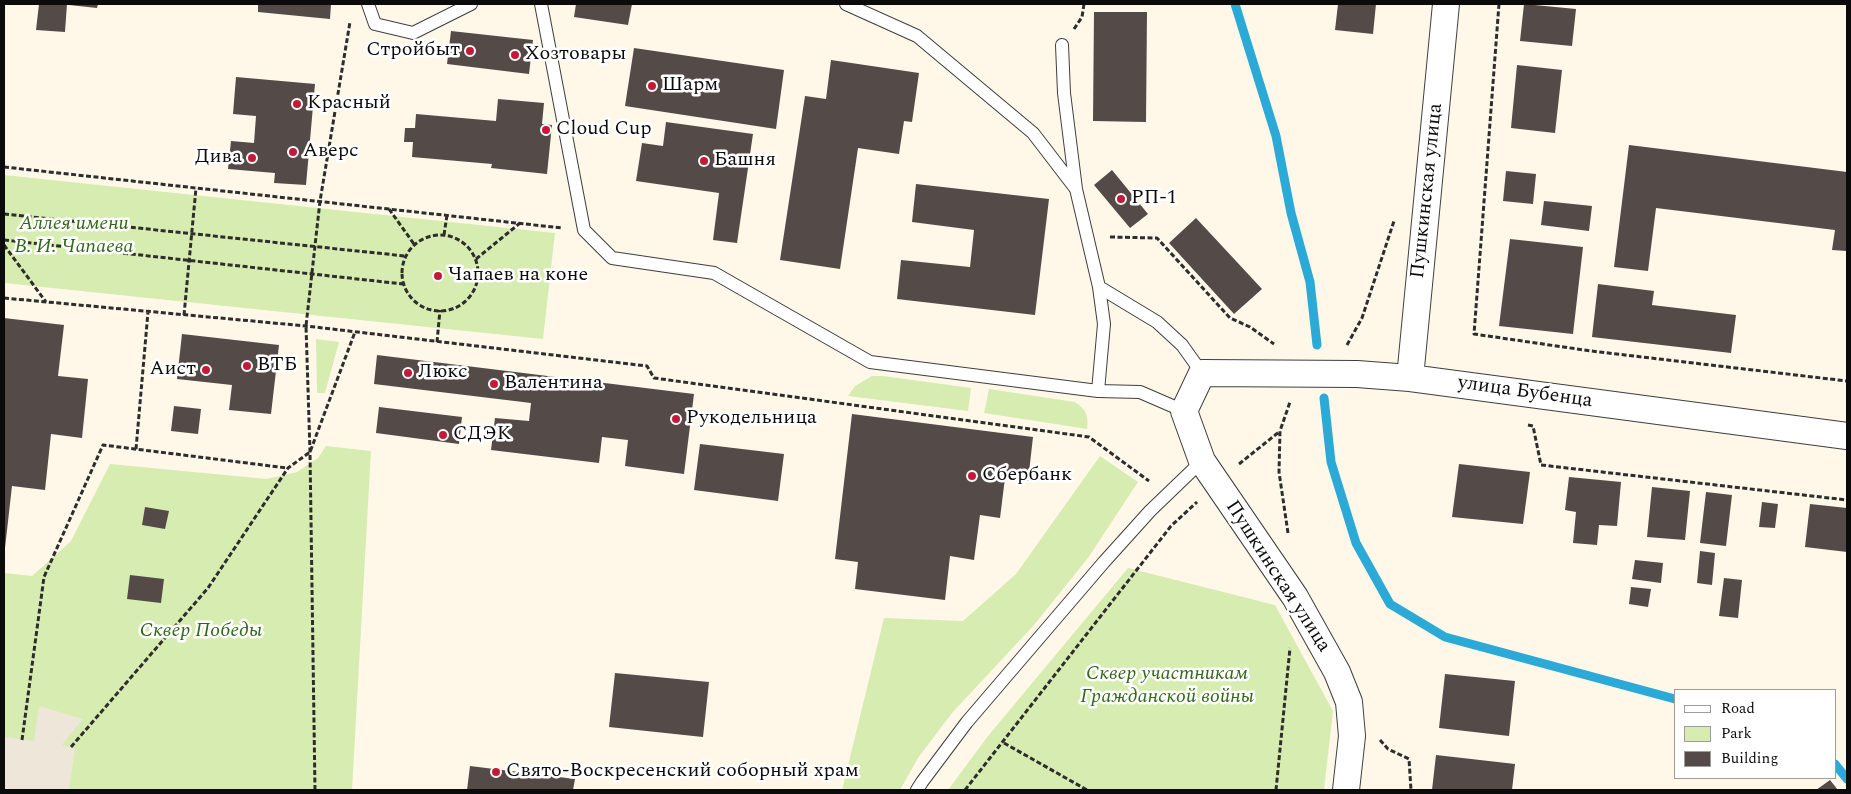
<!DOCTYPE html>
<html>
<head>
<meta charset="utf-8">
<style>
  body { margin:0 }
  #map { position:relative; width:1851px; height:794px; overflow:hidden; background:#fff8e9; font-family:Spectral,serif }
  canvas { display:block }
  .frame { position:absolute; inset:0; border:5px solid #0b0b0b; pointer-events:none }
  .legend { position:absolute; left:1674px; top:689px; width:162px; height:90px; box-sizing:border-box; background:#fff; border:1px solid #9d9d9d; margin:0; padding:6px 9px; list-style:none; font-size:15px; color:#0b0b0b }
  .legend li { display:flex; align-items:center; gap:10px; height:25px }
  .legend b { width:25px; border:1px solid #9d9d9d }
</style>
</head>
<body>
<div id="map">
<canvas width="1851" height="794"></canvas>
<div class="frame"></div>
<ul class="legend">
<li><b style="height:6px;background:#fff"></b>Road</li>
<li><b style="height:14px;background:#d7ecb0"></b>Park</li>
<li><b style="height:14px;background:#544a47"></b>Building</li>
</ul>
</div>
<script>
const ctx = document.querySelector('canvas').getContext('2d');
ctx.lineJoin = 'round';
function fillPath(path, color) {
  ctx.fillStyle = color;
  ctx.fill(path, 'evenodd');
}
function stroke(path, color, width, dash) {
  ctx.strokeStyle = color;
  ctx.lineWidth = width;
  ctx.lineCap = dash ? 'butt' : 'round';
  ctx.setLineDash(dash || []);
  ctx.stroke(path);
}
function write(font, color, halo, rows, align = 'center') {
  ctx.font = font + ' Spectral,serif';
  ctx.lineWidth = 5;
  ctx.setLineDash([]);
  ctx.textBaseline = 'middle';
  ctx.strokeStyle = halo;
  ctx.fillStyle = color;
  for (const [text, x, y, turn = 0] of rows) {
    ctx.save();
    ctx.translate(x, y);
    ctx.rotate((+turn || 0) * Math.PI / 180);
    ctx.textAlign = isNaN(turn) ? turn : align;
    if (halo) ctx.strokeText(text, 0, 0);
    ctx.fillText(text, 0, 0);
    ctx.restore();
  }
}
const green = new Path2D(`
  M4,175L555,233L543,339L4,283Z
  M316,339L339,342L325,393H317Z
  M872,376H883L971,388L968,411L848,396L855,386Z
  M989,389L1075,402C1086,409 1089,416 1087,429L984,413Z
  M326,446L371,451L352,790H4V573L32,576L71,541L110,464L267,479L297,472L318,458Z
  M1100,456L1138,482L1088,558L1034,625L952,713L918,758L900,790H842L884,618L963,621L1016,574Z
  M1128,568L1275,605L1333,711L1324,790H948L988,736Z`);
const plaza = new Path2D(`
  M39,706L83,719L62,745L75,748L69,790H4V737L34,741Z`);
const stream = new Path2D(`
  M1235,4L1276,136L1291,213L1310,282L1317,345
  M1324,398L1331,462L1356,543L1390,604L1445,637L1675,699
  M1835,764L1847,779`);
const building = new Path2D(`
  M39,4H67L65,32L36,30Z
  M69,4H98L97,8L69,5Z
  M258,4H331L330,19L258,12Z
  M576,4H632L628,25L574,17Z
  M1338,4H1376L1373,34L1335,30Z
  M1524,4L1576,9L1572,46L1520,41Z
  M1094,12H1147L1146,122L1093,121Z
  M451,31L533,40L529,74L447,64Z
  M634,48L784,70L776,129L625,106Z
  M831,60L919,73L912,122L904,121L899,154L858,148L840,269L780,260L805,96L826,99Z
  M1517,65L1562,70L1555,133L1511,128Z
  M236,77L315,84L306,185L274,183L275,173L228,169L231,141L254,143L256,116L233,114Z
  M498,99L544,103L542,124L552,125L547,174L491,168L492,164L412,157L413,142H404L405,128H415L416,114L496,121Z
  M666,122L753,134L737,243L713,240L719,193L636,181L642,143L663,146Z
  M1629,145L1847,172V251L1832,250L1835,230L1656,208L1648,271L1614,267Z
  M1112,170L1148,214L1130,228L1094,185Z
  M1506,171L1536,174L1533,204L1503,201Z
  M916,184L1049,199L1035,315L897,299L901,260L970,267L974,230L912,222Z
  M1544,201L1592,206L1589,231L1541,225Z
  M1196,218L1262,289L1234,314L1169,243Z
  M1510,239L1583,247L1573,334L1499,326Z
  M1598,284L1654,291L1652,305L1736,315L1731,353L1592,337Z
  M4,318L64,325L58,376L88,379L82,438L51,434L45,490L12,486L5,548Z
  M182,334L279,345L271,414L229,410L232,385L177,379Z
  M377,355L694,394L684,474L625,466L628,440L602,437L599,463L491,450L495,418L529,421L531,403L374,384Z
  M174,406L201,409L198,434L171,431Z
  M379,407L462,417L459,444L376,433Z
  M852,414L1033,437L1028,481L1005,478L1000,518L980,515L974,560L950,556L945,600L855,589L858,562L835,559Z
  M700,444L784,454L778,501L694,490Z
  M1459,464L1530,472L1523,524L1452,517Z
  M1569,477L1621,482L1617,526L1599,525L1597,545L1573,543L1576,512L1565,510Z
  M1652,487L1690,491L1685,540L1647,537Z
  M1706,492L1732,495L1726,546L1700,543Z
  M1762,502L1778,504L1775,528L1759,527Z
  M1810,504L1847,508V552L1805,547Z
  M145,507L169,511L165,529L142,525Z
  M1700,551L1715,553L1712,585L1697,583Z
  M1635,560L1663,563L1661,583L1632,579Z
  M130,575L164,579L161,603L127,599Z
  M1724,578L1742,580L1738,618L1719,616Z
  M1631,587L1651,589L1648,607L1629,604Z
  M615,673L709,682L703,737L609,727Z
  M1445,674L1515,681L1509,736L1439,728Z
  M1436,755L1515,764L1512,790H1432Z
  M470,766L575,779L573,790H467Z
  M1830,780L1838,790H1816Z`);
const path = new Path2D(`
  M1499,4L1474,334L1591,351L1847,381
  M1074,29L1082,17L1084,4
  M4,167L562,228
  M389,209L414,244
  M4,214L405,256
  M444,235L447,215
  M402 273a38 38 0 1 1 76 0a38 38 0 1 1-76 0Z
  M1110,237L1157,238L1230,318L1250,327L1274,344
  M4,240L403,284
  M4,245L46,302
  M476,259L520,223
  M4,298L306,326L647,366L654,378L1089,437L1149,481
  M184,315L196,188
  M437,342L440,310
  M1347,345L1362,318L1394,221
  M1528,425L1533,426L1541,465L1847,500
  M136,449L148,312
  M1239,464L1279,432
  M1288,533L1279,472L1280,431L1290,402
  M22,740L44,577L103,445L287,468
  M1380,740L1388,749L1409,759L1411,790
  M1004,743L1087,790
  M71,747L208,588L288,468L310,452L355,332
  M315,790L310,452L306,326L320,201L350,22
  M965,790L1171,526L1197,502
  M1276,790L1290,648`);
const lane = new Path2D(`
  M368,4L375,24L413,33L471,4
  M541,4L584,230L612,258L714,273L870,362L1098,391L1140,392L1184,411
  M846,4L917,36L1033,133L1076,189L1099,287L1157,322L1182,345L1202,373
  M1062,45L1064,93L1076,189
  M1098,391L1104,324L1099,287
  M917,790L922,782L967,722L1104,562L1150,511L1202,461`);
const street = new Path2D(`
  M1410,378L1446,4
  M1346,790L1352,736L1349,702L1337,672L1295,597L1202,461L1184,411L1202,373L1357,374L1410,378L1847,436`);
const markers = [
  [470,51,5,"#c41a39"],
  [515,55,5,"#c41a39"],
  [652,86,5,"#c41a39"],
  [297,104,5,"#c41a39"],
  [546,130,5,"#c41a39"],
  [293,152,5,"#c41a39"],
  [252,158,5,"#c41a39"],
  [704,161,5,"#c41a39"],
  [1121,199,5,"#c41a39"],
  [438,276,5,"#c41a39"],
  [247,366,5,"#c41a39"],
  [206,370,5,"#c41a39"],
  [408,373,5,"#c41a39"],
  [494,384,5,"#c41a39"],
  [676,419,5,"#c41a39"],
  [443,435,5,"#c41a39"],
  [972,476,5,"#c41a39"],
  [496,772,5,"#c41a39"]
];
const poiNames = [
  ["Стройбыт",460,51,"right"],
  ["Хозтовары",525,55],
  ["Шарм",662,86],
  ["Красный",307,104],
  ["Cloud Cup",556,130],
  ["Аверс",303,152],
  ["Дива",242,158,"right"],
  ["Башня",714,161],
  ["РП-1",1131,199],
  ["Чапаев на коне",448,276],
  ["ВТБ",257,366],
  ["Аист",196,370,"right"],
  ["Люкс",418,373],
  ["Валентина",504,384],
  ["Рукодельница",686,419],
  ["СДЭК",453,435],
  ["Сбербанк",982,476],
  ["Свято-Воскресенский соборный храм",506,772]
];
const streetNames = [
  ["Пушкинская улица",1428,191,-84],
  ["улица Бубенца",1525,393,8],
  ["Пушкинская улица",1277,577,57]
];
const parkNames = [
  ["Аллея имени",74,225],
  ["В. И. Чапаева",74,248],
  ["Сквер Победы",201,632],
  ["Сквер участникам",1167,675],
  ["Гражданской войны",1167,698]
];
fillPath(green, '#d7ecb0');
fillPath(plaza, '#eee6d9');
stroke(stream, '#2ba9d7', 9);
fillPath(building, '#544a47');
stroke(lane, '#3e3e3e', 14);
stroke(street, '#3e3e3e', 28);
stroke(path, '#2d2d2d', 3, [5, 2.5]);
stroke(lane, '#fff', 12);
stroke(street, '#fff', 26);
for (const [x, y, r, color] of markers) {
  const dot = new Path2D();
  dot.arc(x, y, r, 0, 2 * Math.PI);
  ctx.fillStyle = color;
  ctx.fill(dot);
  stroke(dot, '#fff', 2);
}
write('20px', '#0b0b0b', '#fff', poiNames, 'left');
write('20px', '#0b0b0b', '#fff', streetNames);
write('italic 20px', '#326618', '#fff', parkNames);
</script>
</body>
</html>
